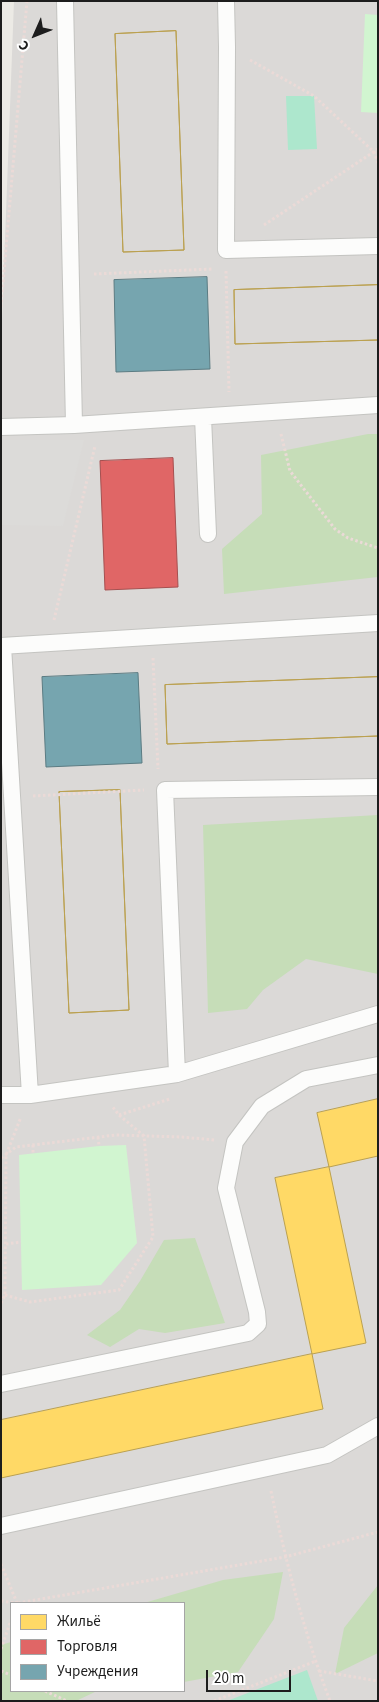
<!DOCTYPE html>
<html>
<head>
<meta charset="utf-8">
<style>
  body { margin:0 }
  #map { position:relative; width:379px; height:1702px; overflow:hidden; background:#eceae5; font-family:"Source Sans 3",sans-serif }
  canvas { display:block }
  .frame { position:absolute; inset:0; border:2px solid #1d1d1d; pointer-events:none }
  .legend { position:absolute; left:10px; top:1602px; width:175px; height:90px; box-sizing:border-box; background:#fff; border:1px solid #a5a5a5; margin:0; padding:6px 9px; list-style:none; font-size:15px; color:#1d1d1d }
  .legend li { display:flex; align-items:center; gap:10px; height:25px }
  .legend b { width:25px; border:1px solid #a5a5a5 }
  .north { position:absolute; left:10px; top:10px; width:50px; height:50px; -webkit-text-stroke:4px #fff; paint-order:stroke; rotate:226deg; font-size:14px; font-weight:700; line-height:20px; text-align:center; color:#1d1d1d }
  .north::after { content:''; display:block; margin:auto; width:18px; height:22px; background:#1d1d1d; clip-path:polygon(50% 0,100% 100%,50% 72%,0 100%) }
  .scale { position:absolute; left:206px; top:1670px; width:85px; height:22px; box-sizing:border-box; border:2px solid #1d1d1d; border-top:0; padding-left:6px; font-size:15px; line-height:18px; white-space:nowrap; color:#1d1d1d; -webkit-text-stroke:4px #fff; paint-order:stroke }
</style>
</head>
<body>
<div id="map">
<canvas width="379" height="1702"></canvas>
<div class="frame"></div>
<ul class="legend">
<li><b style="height:14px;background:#ffd966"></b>Жильё</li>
<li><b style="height:14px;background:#e06666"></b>Торговля</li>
<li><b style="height:14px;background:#76a5af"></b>Учреждения</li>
</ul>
<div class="north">С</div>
<div class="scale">20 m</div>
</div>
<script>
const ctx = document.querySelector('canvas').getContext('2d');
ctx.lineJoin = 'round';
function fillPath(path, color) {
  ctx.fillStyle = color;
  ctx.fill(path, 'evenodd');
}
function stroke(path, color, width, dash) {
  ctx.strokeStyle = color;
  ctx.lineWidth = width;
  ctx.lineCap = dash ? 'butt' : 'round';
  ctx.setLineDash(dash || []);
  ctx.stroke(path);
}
const residential = new Path2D(`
  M14,1H378V1701H1V346ZM11,1603H184V1691H11Z`);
const forest = new Path2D(`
  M368,434H378V577L224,594L222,549L262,514L261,455Z
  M378,815V974L306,959L263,990L247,1009L208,1013L203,825Z
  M195,1238L225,1323L165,1333L139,1329L110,1347L87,1335L120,1310L140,1281L164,1240Z
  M283,1572L274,1619L238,1672L184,1682V1603H144L223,1580Z
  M378,1585V1653L335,1674L344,1628Z
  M11,1642V1691H97L76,1701H1V1645Z`);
const park = new Path2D(`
  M365,14L378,15V113L361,112Z
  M126,1145L137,1243L101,1285L22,1290L19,1155L99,1146Z`);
const pitch = new Path2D(`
  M286,96H314L317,149L288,150Z
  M307,1670L318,1701H227Z`);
const parking = new Path2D(`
  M1,440H84L63,526L1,525Z`);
const homes = new Path2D(`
  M176,31L184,250L123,252L115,34Z
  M176,31L184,250L123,252L115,34Z
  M378,285V340L235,344L234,290Z
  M378,285V340L235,344L234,290Z
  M378,677V736L167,744L165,685Z
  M378,677V736L167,744L165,685Z
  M120,790L129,1010L69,1013L59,792Z
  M120,790L129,1010L69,1013L59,792Z
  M378,1099V1156L329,1167L317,1113Z
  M329,1167L366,1343L312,1354L275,1178Z
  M312,1354L323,1409L1,1478V1420Z`);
const shops = new Path2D(`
  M173,458L178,587L105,590L100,461Z`);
const public = new Path2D(`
  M207,277L210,369L116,372L114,280Z
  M138,673L142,763L46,767L42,677Z`);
const path = new Path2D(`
  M250,60L314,96L374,152L378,163
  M264,225L378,149
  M226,271L229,392
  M94,274L213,269
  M1,307L27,1
  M281,434L290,471L335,529L348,538L378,548
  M54,620L95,446
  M153,658L158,769
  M33,796L144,790
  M119,1115L170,1099
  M98,1137L99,1146
  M33,1145V1153
  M1,1158L16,1147L116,1135L182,1137L214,1140
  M6,1244L21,1242
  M5,1295L30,1302L119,1290L153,1237L144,1136L119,1115L112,1106
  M1,1303L5,1295L6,1155L21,1117
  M271,1491C286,1563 304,1632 330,1701
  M1,1564L17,1603
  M1,1601L15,1603
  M18,1603L285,1557L378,1532
  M1,1649L11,1620
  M1,1671L11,1675
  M319,1671L378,1681
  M45,1691L67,1701
  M214,1701L316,1661`);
const lane = new Path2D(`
  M65,1L74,425
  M226,1L227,47L226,250L378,246
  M203,417L208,534
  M1,427L74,425L378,405
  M1,646L378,623
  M3,646L30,1095
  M177,1074L165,790L378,787
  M1,1095H30L177,1074L378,1014
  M1,1384L248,1333L258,1324L257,1312L226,1188L235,1142L262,1106L306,1079L378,1065
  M1,1526L327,1455L378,1426`);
fillPath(residential, '#dbd9d7');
fillPath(forest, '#c6ddb8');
fillPath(park, '#d1f5d0');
fillPath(pitch, '#ade7cd');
fillPath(parking, '#dcdbd9');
fillPath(homes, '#ffd966');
stroke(homes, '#bba150', 1);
fillPath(shops, '#e06666');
stroke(shops, '#a65050', 1);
fillPath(public, '#76a5af');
stroke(public, '#5b7c83', 1);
stroke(lane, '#c4c4c1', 18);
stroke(path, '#ebdad7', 3, [2.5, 2.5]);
stroke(lane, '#fcfcfb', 16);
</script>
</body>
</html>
